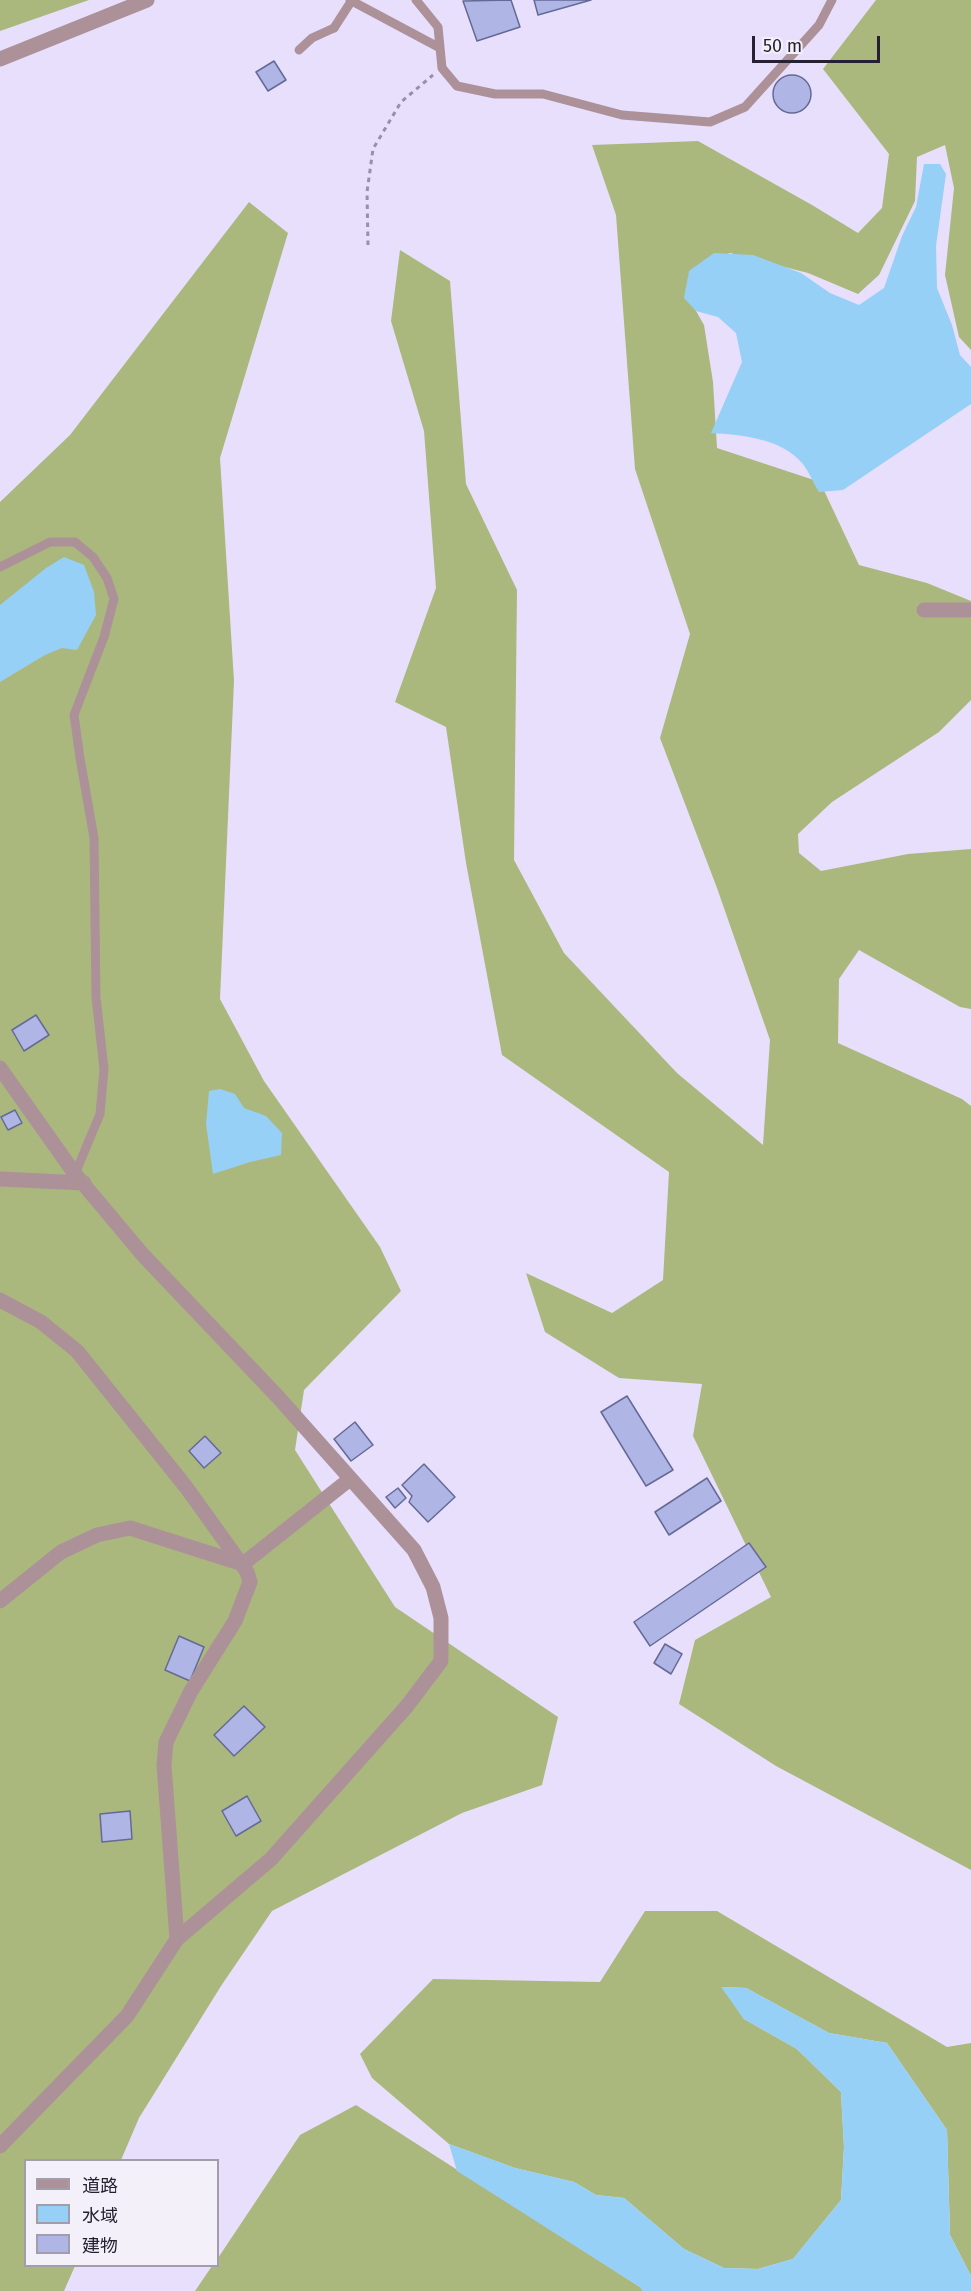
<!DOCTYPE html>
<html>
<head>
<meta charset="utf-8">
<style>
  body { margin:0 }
  #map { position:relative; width:971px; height:2291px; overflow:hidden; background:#e8dffd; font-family:"Fira Sans","Noto Sans JP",sans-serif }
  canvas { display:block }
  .legend { position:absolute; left:24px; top:2159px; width:195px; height:108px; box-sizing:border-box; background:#f3f0fa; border:2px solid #a19daa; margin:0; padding:8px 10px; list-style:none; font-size:18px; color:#252032 }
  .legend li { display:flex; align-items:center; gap:12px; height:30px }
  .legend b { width:30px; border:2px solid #a19daa }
  .scale { position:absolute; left:752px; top:36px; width:128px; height:27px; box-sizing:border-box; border:3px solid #252032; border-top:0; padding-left:8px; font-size:18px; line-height:21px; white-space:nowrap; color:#252032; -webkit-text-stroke:4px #f3f0fa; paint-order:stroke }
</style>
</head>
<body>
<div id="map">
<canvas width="971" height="2291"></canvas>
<ul class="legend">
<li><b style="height:8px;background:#ad9199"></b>道路</li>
<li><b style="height:16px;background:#96d0f6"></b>水域</li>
<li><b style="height:16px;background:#afb5e5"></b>建物</li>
</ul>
<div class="scale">50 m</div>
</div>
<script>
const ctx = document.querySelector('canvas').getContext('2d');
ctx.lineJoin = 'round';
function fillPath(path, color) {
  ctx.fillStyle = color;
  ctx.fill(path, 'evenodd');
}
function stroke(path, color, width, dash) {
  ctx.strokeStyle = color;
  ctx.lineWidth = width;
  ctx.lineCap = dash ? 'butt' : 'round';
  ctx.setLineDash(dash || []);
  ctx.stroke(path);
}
const forest = new Path2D(`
  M0,0H89L0,31Z
  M876,0H971V350L959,337L945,275L954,188L945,145L917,157L915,201L879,275L858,294L808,273L730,253L693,268L687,295L704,325L713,382L717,448L820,482L859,565L927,583L971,601V700L939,732L832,802L798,834L799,853L821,871L908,854L971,849V1009L960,1007L859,950L839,979L838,1043L962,1099L971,1106V1870L776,1766L679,1704L695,1640L771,1597L693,1436L702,1384L619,1378L545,1332L526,1273L612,1313L663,1280L669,1172L502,1055L466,863L446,727L395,702L436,588L424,431L391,321L400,250L450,281L466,484L517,590L514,860L564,953L677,1073L763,1145L770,1040L717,888L660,738L690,634L635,469L616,215L592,145L698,141L812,205L858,233L882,208L889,154L823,69Z
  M249,202L288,233L220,458L234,681L220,999L264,1081L380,1247L401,1291L304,1390L295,1450L395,1607L558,1717L542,1785L462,1813L272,1911L221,1986L139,2118L121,2160H26V2266H75L64,2291H0V502L70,435Z
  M645,1911H717L947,2047L971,2043V2276L950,2235L947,2130L887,2043L829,2033L746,1988L722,1987L744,2019L797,2049L841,2092L844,2147L841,2200L793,2259L758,2269L724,2268L684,2249L624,2198L596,2195L574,2182L515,2168L449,2144L372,2078L360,2054L433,1979L600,1982Z
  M356,2105L640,2287L643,2291H195L212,2266H218V2258L300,2135Z`);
const water = new Path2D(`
  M924,164H940L946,174L936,246L937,288L952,325L960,355L971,367V404L843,490L819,492C813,483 809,471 802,463C780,438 742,435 711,433L742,362L736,333L718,317L696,311L684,298L689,271L714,253L753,255L801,273L830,293L859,305L884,288L902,236L916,207Z
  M64,557L84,565L94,592L96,615L77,650L62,648L45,655L0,682V605L46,568Z
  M220,1089L235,1094L244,1108L266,1116L282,1133L281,1155L250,1162L213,1174L206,1124L209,1091Z
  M721,1987L746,1988L829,2033L887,2043L947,2130L950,2235L971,2276V2291H643L640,2287L457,2171L449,2144L515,2168L574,2182L596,2195L624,2198L684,2249L724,2268L758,2269L793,2259L841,2200L844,2147L841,2092L797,2049L744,2019Z`);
const building = new Path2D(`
  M511,0L520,27L477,41L463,1Z
  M534,0H591L538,15Z
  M274,61L286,80L268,91L256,72Z
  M773 94a19 19 0 1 1 38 0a19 19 0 1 1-38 0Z
  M36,1015L49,1035L24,1051L12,1030Z
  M15,1110L22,1123L8,1130L1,1117Z
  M627,1396L673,1470L646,1486L601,1412Z
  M355,1422L373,1445L351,1461L334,1439Z
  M205,1436L221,1453L204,1468L189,1451Z
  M424,1464L455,1497L428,1522L409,1502L412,1496L402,1485Z
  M707,1478L721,1501L669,1535L655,1512Z
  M398,1488L406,1498L395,1508L386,1497Z
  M749,1543L766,1567L650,1646L634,1622Z
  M179,1636L204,1647L190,1681L165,1670Z
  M665,1644L682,1654L671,1674L654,1663Z
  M244,1706L265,1727L234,1756L214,1735Z
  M247,1796L261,1821L236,1836L222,1811Z
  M130,1811L132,1839L102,1842L100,1814Z`);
const path = new Path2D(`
  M368,245L367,192L373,149L401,102L433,75`);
const service = new Path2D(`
  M350,0L440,48
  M416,0L438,27L442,68L457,86L495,94H543L622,115L710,122L745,107L819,25L832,0
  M299,50L312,38L334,28
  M0,567L50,542H75L93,557L107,578L114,599L104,637L74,715L80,758L94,838L96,997L104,1069L100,1114L75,1174`);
const minor = new Path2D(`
  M924,610H971
  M0,1068L75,1174L143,1255L278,1397L414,1550L433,1587L441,1618V1661L407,1706L271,1859L177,1939L127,2016L0,2146
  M0,1179L84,1183
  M0,1300L41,1322L77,1351L186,1487L247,1572L250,1582L235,1621L191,1691L166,1742L164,1765L177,1939
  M243,1564L350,1479
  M0,1601L61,1552L97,1535L130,1528L243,1564`);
const tertiary = new Path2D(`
  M0,59L147,0`);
const serviceBridge = new Path2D(`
  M334,28L352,0`);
fillPath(forest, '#abb87d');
fillPath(water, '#96d0f6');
fillPath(building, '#afb5e5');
stroke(building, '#646a95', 1.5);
stroke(path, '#9890a9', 3, [4.5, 4.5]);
stroke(service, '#ad9199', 9);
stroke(minor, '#ad9199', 15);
stroke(tertiary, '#ad9199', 15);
stroke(serviceBridge, '#ad9199', 9);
</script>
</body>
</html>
